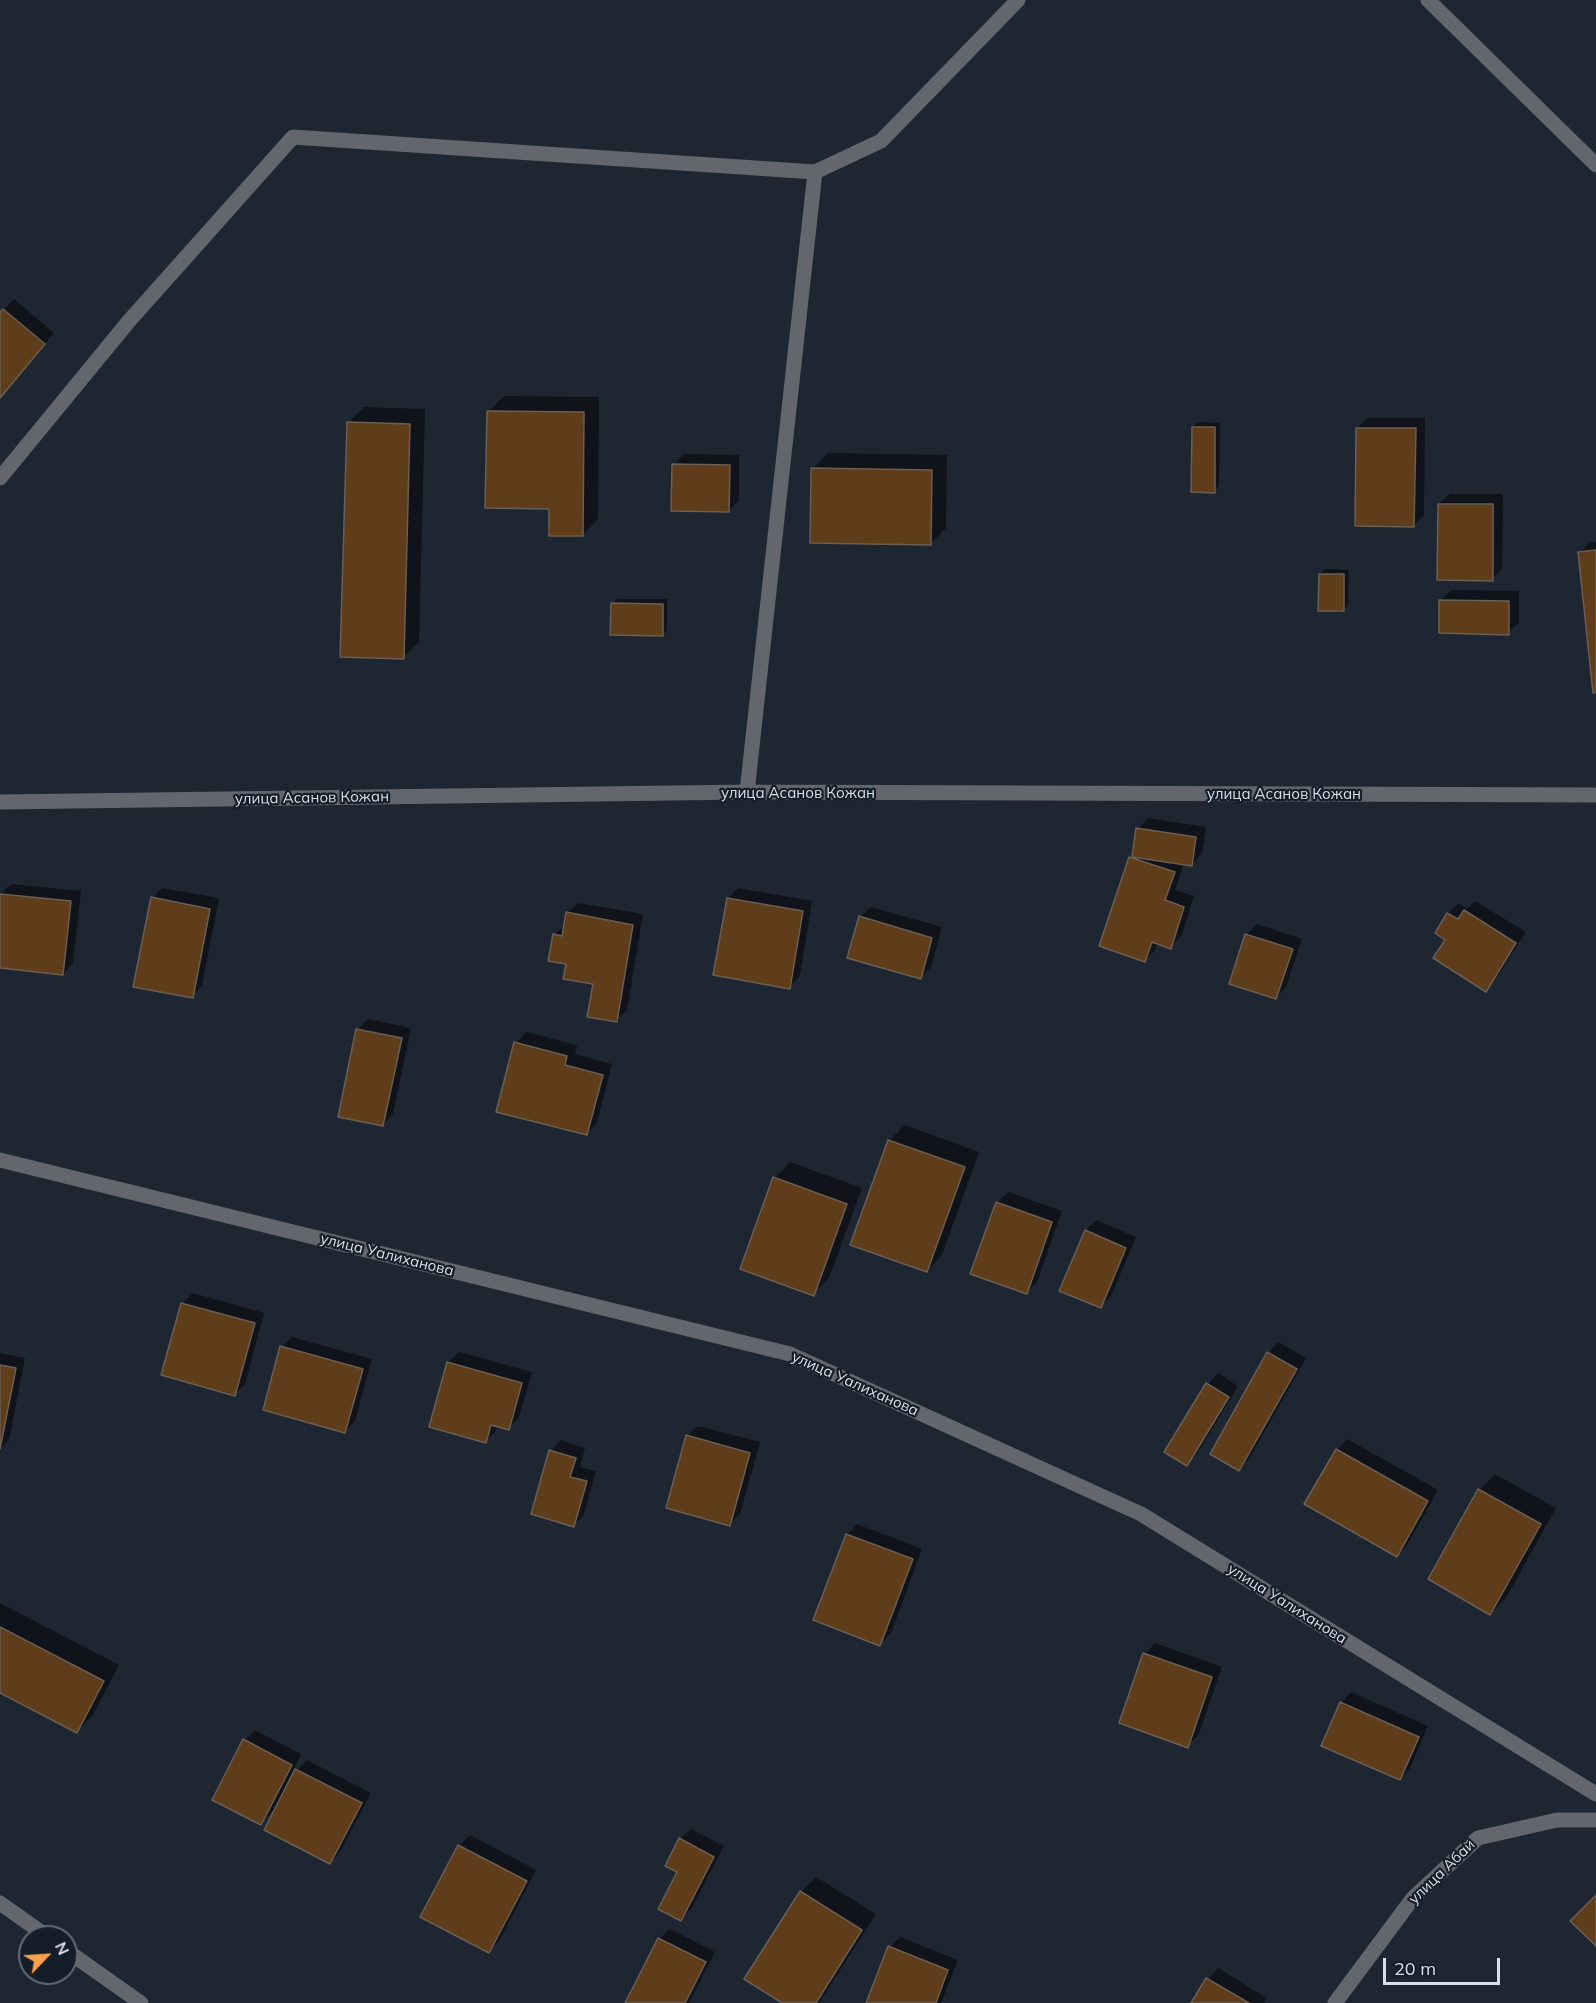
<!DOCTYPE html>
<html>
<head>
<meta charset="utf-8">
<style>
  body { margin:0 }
  #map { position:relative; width:1596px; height:2003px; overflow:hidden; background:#1e2632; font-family:Mulish,sans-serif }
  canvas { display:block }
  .north { position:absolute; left:18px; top:1925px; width:60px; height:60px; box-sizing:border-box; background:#151d28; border:2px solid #636b74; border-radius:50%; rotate:65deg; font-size:16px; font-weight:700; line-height:24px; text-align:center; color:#d9dfe7 }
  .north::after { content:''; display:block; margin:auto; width:21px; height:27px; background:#f8a14a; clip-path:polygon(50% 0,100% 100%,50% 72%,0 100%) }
  .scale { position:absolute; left:1383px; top:1958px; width:117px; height:27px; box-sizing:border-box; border:3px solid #d9dfe7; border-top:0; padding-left:8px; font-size:18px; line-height:21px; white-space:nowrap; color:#d9dfe7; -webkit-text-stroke:4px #151d28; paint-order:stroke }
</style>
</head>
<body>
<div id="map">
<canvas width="1596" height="2003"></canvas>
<div class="north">N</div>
<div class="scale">20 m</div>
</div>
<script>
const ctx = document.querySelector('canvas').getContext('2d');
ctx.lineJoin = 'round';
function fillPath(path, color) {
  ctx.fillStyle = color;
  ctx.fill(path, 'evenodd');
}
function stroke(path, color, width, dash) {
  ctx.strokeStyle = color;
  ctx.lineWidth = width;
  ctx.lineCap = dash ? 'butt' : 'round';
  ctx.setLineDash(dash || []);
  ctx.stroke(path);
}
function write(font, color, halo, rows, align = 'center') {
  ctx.font = font + ' Mulish,sans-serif';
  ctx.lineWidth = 4.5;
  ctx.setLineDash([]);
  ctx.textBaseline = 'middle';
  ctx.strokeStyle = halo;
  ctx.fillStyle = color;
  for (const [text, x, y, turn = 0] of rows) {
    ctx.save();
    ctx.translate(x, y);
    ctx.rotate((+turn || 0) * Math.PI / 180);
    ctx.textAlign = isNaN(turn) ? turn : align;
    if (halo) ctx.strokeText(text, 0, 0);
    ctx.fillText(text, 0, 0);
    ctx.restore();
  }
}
const shadow = new Path2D(`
  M14,299L54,333L0,397V314Z
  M504,396L599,397L598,519L583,535L550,507L488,412Z
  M364,407L425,409L419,642L403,657L348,423Z
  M1368,418H1425L1424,515L1414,526L1357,428Z
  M1198,422L1220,423L1219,486L1214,491L1193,427Z
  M828,453L947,455L946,528L930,544L813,469Z
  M684,454L739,455V500L729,510L673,465Z
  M1450,494H1503L1502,569L1492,579L1439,504Z
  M1590,542H1596V691L1580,553Z
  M1325,569L1349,570L1348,605L1344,610L1320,574Z
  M1451,590L1519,591V623L1508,633L1441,600Z
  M617,599H667V630L662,635L612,603Z
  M1148,818L1206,827L1202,854L1191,864L1184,863L1175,890L1194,896L1181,937L1170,947L1158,943L1155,950L1145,960L1130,858L1134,854L1138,829Z
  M11,884L81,891L73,963L63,974L0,967L1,894Z
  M162,888L219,898L202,986L192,996L152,898Z
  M738,888L812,901L800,976L789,987L728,898Z
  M1475,901L1526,932L1496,979L1485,990L1447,939L1437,933L1448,913L1459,903L1467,909Z
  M578,903L643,914L627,1010L616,1020L595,983L567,963L555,935L565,924L567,913Z
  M871,907L942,927L931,967L920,978L860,917Z
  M1257,924L1302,939L1286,987L1276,997L1246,935Z
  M368,1019L411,1028L393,1114L383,1125L358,1029Z
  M526,1032L577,1045L575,1054L612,1064L597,1123L587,1134L516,1043Z
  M905,1125L979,1152L942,1255L927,1271L889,1141Z
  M790,1162L862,1188L829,1278L813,1294L742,1268L775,1178Z
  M1008,1192L1062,1211L1037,1282L1027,1292L972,1273L998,1202Z
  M1096,1220L1136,1237L1111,1296L1100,1307L1086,1230Z
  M193,1293L264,1313L245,1384L235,1394L163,1374L183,1303Z
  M292,1337L372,1359L355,1421L345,1431L282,1347Z
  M1278,1342L1306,1358L1249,1459L1239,1469L1268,1353Z
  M459,1352L532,1372L519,1418L508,1428L497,1425L496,1431L485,1441L448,1363Z
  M0,1353L25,1358L9,1440L0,1449Z
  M1218,1373L1238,1386L1197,1454L1187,1464L1166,1452L1208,1384Z
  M698,1426L760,1442L740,1514L729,1524L687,1436Z
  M1347,1439L1438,1490L1407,1545L1397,1555L1337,1450Z
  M561,1440L585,1448L580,1467L596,1471L584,1515L574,1525L551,1451Z
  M1495,1474L1556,1508L1506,1598L1490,1613L1430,1579L1479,1490Z
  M857,1524L922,1549L891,1633L880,1644L847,1535Z
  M0,1603L119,1665L93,1715L77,1731L0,1691Z
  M1155,1643L1222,1667L1198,1736L1187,1746L1145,1654Z
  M1351,1692L1428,1726L1410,1768L1400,1778L1341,1703Z
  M255,1730L301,1754L280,1797L282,1798L297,1770L307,1760L371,1793L340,1852L330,1863L276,1808L261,1823L245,1740Z
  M691,1829L724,1846L691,1909L681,1919L680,1839Z
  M470,1835L536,1870L499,1941L489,1951L422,1917L459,1846Z
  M816,1877L876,1914L819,2003H785L801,1892Z
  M670,1929L715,1952L689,2003H627L659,1939Z
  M900,1937L958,1960L941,2003H868L890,1947Z
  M1218,1968L1267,1998L1264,2003H1193L1208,1979Z`);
const building = new Path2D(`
  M3,309L45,344L0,398V312Z
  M487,411L584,412L583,536H549V509L485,508Z
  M347,422L410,424L404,659L340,657Z
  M1192,427H1215V493L1191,492Z
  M1356,428H1416L1414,527L1355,526Z
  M672,464L730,465L729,512L671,511Z
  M811,468L932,470L931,545L810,543Z
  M1438,504H1493V581L1437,580Z
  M1596,550V692L1593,693L1578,552Z
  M1319,574H1344V611H1318Z
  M1439,600L1509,601V635L1439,633Z
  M611,603L663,604V636L610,635Z
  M1136,828L1196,837L1192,866L1132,857Z
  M1129,857L1175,872L1165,900L1184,907L1171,949L1152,942L1145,962L1099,946Z
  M0,894L71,901L63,975L0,968Z
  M151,897L210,909L193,998L133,987Z
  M727,898L803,911L790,989L713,975Z
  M1464,910L1516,943L1486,992L1433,958L1445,940L1435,933L1447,913L1458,919Z
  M566,912L633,925L617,1022L587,1017L593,984L563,979L566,964L548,961L553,934L562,936Z
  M859,916L932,938L921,979L847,958Z
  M1245,934L1293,949L1276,999L1229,984Z
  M356,1029L402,1038L383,1126L338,1117Z
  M514,1042L567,1056L565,1065L603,1075L587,1135L496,1112Z
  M888,1140L965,1167L927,1272L850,1245Z
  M773,1177L847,1204L814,1296L740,1269Z
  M996,1202L1052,1222L1027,1294L970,1274Z
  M1085,1230L1126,1248L1101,1308L1059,1291Z
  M181,1303L255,1323L235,1396L161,1375Z
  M280,1346L363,1369L345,1433L263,1410Z
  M1267,1352L1297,1369L1239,1471L1210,1454Z
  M447,1362L522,1383L509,1430L491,1425L486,1443L429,1427Z
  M0,1365L16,1368L0,1449Z
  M1206,1383L1229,1397L1187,1466L1164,1452Z
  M686,1435L750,1453L730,1526L666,1508Z
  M1336,1449L1428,1501L1397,1557L1304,1504Z
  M549,1450L576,1458L570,1477L587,1481L574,1527L531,1514Z
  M1478,1489L1541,1524L1490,1615L1428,1579Z
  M846,1534L913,1559L880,1646L813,1620Z
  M0,1627L104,1681L77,1733L0,1693Z
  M1143,1653L1212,1677L1188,1748L1119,1723Z
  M1340,1702L1419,1737L1400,1780L1321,1746Z
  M243,1739L292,1765L261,1825L212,1800Z
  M295,1769L362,1803L330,1864L264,1830Z
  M679,1838L714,1857L681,1921L658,1909L677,1872L665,1866Z
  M458,1845L527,1881L489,1953L420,1917Z
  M800,1891L862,1930L816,2003H782L744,1979Z
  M1596,1895V1946L1570,1921Z
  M658,1938L706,1962L685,2003H625Z
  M888,1946L948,1970L936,2003H866Z
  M1206,1978L1249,2003H1191Z`);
const street = new Path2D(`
  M1428,0L1596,165
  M0,478L129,321L293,137L815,172
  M747,792L815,172L881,141L1018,0
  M0,802L747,792L1596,795
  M0,1160L790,1354L1141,1514L1596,1794
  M0,1903L48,1937
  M66,1950L141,2003
  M1335,2003L1413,1898L1478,1838L1557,1820H1596`);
const streetNames = [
  ["улица Асанов Кожан",798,793],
  ["улица Асанов Кожан",1284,794],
  ["улица Асанов Кожан",312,798,-1],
  ["улица Уалиханова",387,1255,14],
  ["улица Уалиханова",855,1384,24],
  ["улица Уалиханова",1287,1604,32],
  ["улица Абай",1442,1872,-44]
];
fillPath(shadow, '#0007');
fillPath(building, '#5f3c1a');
stroke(building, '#6b5e52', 1.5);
stroke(street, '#63676d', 15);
write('15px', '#d9dfe7', '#151d28', streetNames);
</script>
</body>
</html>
